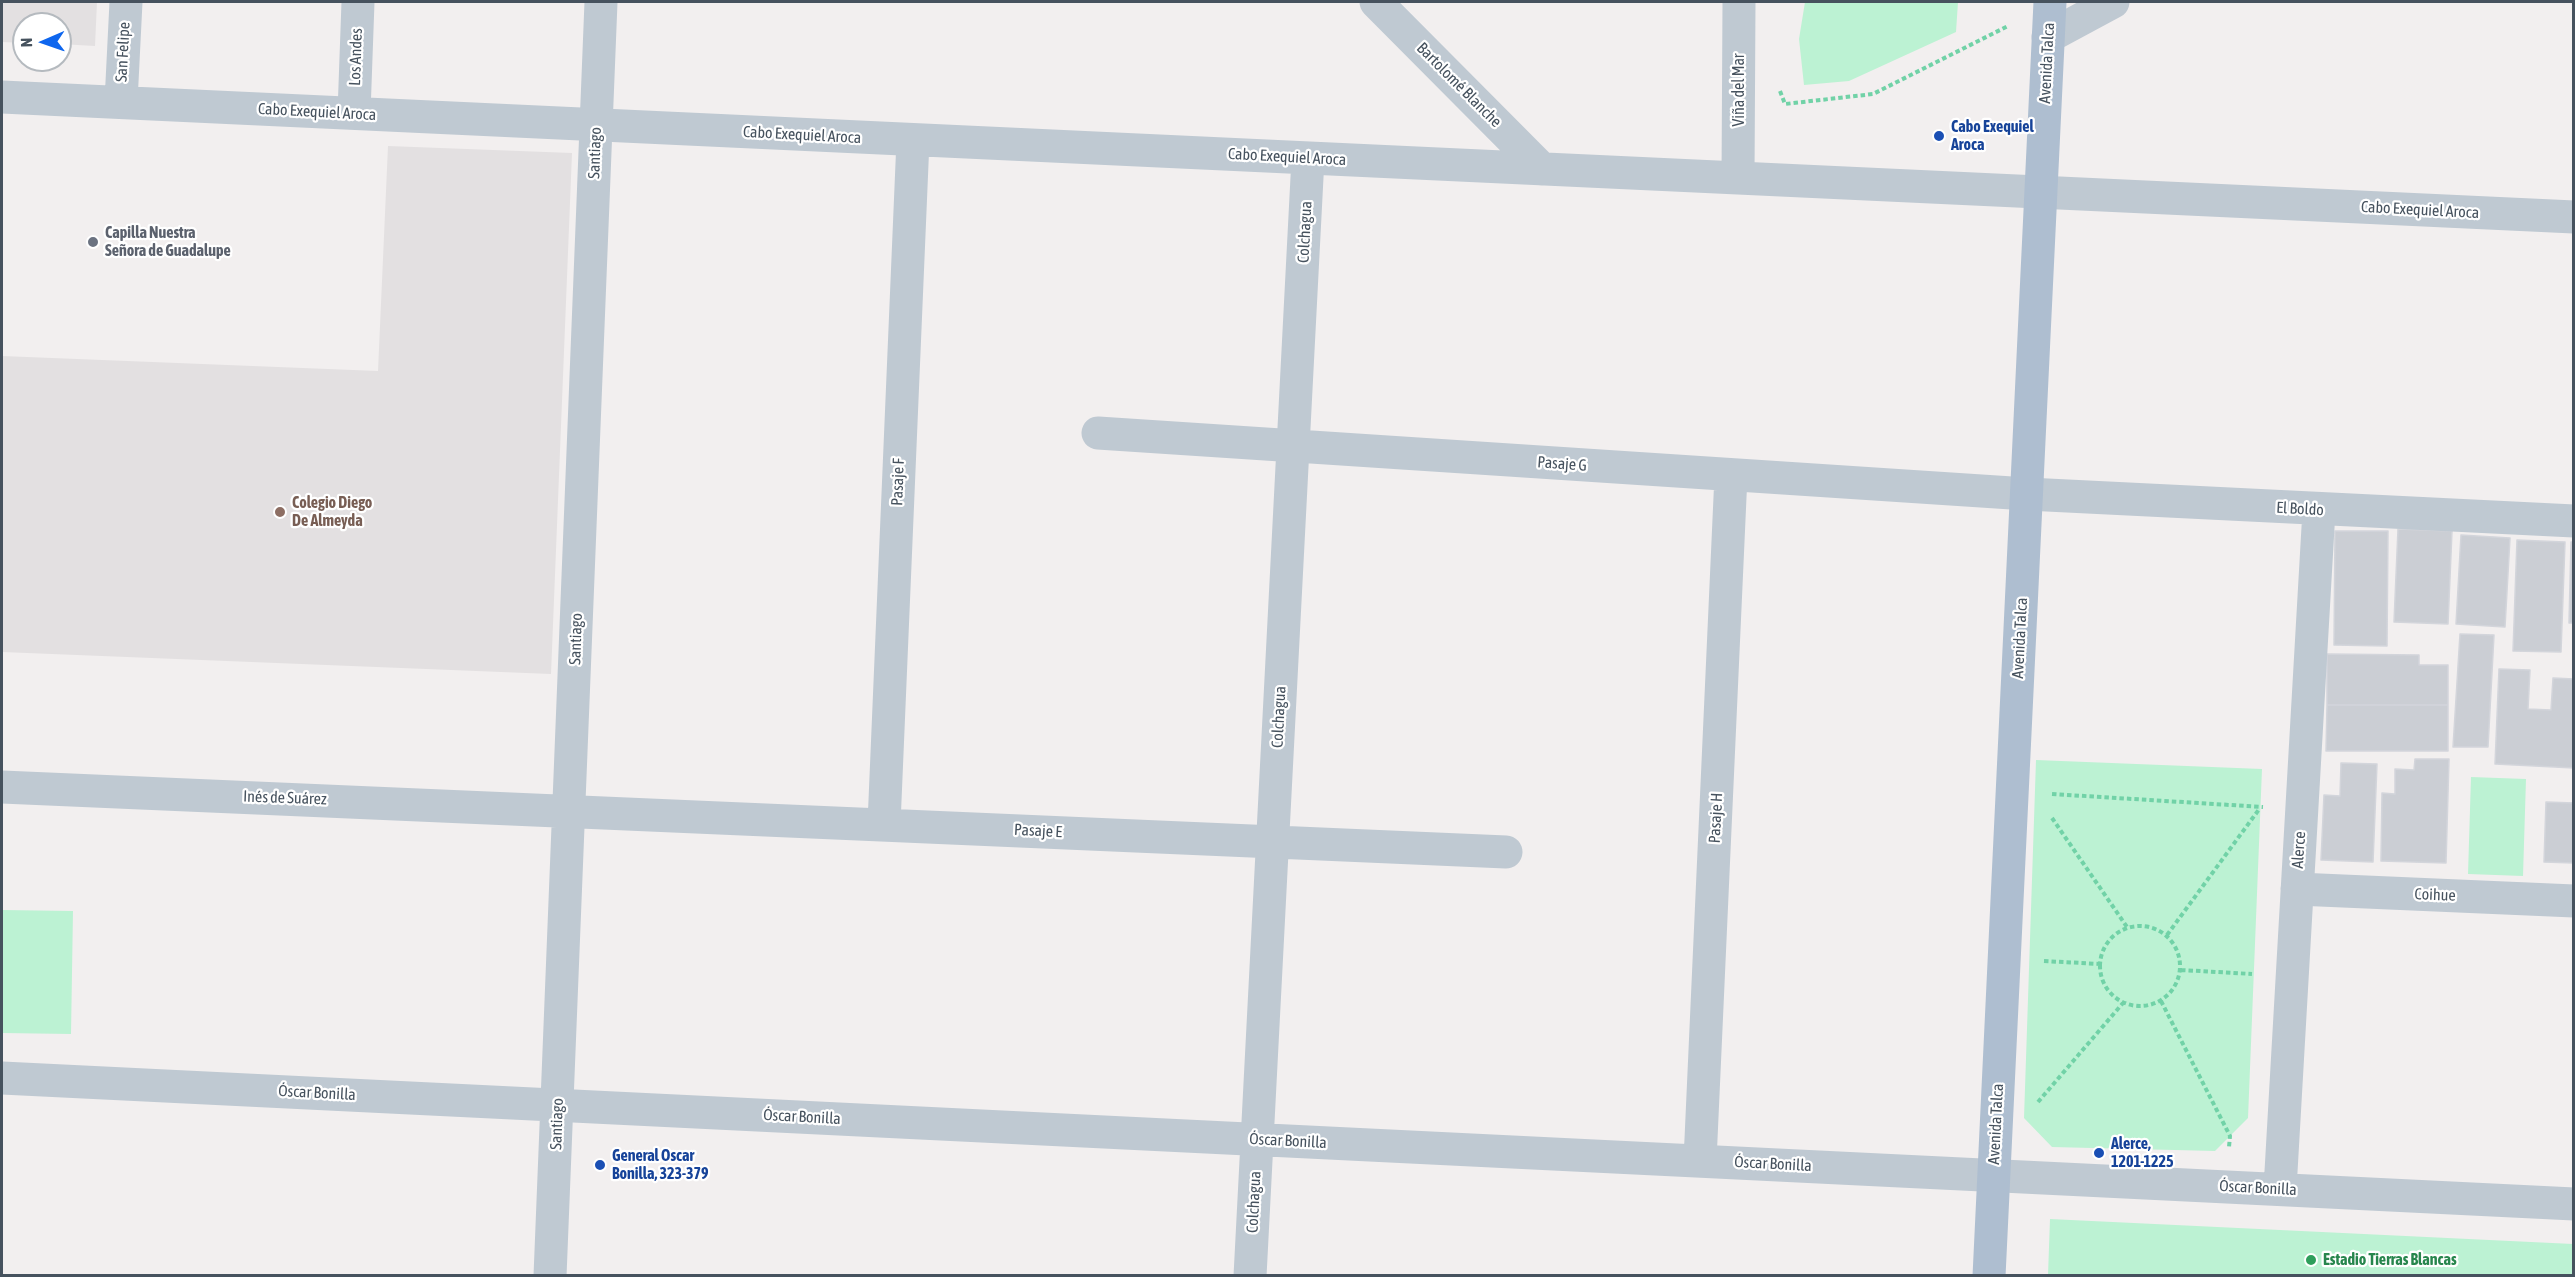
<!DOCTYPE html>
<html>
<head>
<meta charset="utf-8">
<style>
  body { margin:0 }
  #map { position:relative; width:2575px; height:1277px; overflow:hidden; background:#f2efef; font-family:"Asap Condensed",sans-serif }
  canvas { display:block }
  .frame { position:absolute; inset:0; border:3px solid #46525e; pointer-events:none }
  .north { position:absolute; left:12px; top:12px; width:60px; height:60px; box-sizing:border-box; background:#fff; border:2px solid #b5babf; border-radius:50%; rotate:268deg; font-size:16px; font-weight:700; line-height:24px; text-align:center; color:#46525e }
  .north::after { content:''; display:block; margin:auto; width:21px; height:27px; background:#0e66ee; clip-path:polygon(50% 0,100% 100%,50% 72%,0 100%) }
</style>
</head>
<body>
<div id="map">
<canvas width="2575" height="1277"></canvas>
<div class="frame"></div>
<div class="north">N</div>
</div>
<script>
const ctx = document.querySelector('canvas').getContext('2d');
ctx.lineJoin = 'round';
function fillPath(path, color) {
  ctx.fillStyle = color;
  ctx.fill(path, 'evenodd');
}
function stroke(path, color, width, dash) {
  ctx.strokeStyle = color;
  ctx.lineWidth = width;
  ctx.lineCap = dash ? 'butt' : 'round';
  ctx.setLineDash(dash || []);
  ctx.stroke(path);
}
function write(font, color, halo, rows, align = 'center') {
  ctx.font = font + ' "Asap Condensed",sans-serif';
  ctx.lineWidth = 4.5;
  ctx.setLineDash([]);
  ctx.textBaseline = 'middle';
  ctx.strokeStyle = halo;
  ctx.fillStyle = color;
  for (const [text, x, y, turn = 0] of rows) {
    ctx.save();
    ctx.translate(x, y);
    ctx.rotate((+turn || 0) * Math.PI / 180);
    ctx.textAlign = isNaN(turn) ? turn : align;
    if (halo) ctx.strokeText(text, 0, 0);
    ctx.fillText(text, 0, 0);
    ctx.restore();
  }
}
const education = new Path2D(`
  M2,2H97L95,46L60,44V24H24V43L2,42Z
  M388,146L572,153L551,674L2,652V356L378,371Z`);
const green = new Path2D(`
  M1805,2H1958L1956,32L1849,81L1804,85L1799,39Z
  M2036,760L2262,769L2248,1118L2215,1151L2052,1147L2024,1118Z
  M2471,777L2526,779L2523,876L2468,874Z
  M2,910L73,911L71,1034L2,1033Z
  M2050,1219L2573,1244V1275H2048Z`);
const building = new Path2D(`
  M2398,529L2452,531L2448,624L2394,622Z
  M2335,531H2388L2387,646L2334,645Z
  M2461,535L2510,538L2505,627L2456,624Z
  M2517,540L2565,542L2561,652L2513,651Z
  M2571,542H2574V623H2569Z
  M2460,634L2494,635L2488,747H2453Z
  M2327,654L2419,655V665H2448V705H2327Z
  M2499,669L2530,670L2528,709L2551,710L2553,678L2574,679V768L2495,764Z
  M2327,705H2448V751H2326Z
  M2415,759H2449L2446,863L2381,861L2382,793L2395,794V769L2414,770Z
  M2341,763L2377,764L2373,862L2321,860L2324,795L2340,796Z
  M2546,802L2574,803V863L2544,862Z`);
const path = new Path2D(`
  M1780,91L1785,104L1873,94L2008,26
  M2052,794L2263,807
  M2052,818L2127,927
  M2100 966a40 40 0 1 1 80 0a40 40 0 1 1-80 0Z
  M2167,935L2260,808
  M2044,961L2100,964
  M2181,970L2252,974
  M2161,1001L2230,1136L2229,1147
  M2038,1102L2123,1003`);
const minor = new Path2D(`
  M1376,2L1542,169
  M2048,37L2113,2
  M2,97L2574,217
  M121,102L126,2
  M354,113L358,2
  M1738,178L1739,2
  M1098,433L2027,494L2574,521
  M2,787L1506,852
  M884,824L913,140
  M2297,889L2574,901
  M2,1078L2574,1204
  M1700,1161L1731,475
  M2280,1189L2319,510
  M550,1276L601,2
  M1250,1276L1308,158`);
const major = new Path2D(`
  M1989,1276L2050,2`);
const markers = [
  [1939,136,6,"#1a4fb4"],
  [93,242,6,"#6b7280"],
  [280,512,6,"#8d6e63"],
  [2099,1153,6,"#1a4fb4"],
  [600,1165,6,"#1a4fb4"],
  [2311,1260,6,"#2e9e5b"]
];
const streetNames = [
  ["San Felipe",123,52,-87],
  ["Los Andes",356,57,-88],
  ["Avenida Talca",2047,63,-87],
  ["Bartolomé Blanche",1459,85,45],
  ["Viña del Mar",1739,90,-90],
  ["Cabo Exequiel Aroca",317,112,3],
  ["Cabo Exequiel Aroca",802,135,3],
  ["Santiago",595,153,-88],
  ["Cabo Exequiel Aroca",1287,157,3],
  ["Cabo Exequiel Aroca",2420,210,3],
  ["Colchagua",1305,232,-87],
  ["Pasaje G",1562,464,4],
  ["Pasaje F",898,482,-88],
  ["El Boldo",2300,509,3],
  ["Avenida Talca",2020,638,-87],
  ["Santiago",576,639,-88],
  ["Colchagua",1279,717,-87],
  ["Inés de Suárez",285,798,2],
  ["Pasaje H",1716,818,-87],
  ["Pasaje E",1038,831,3],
  ["Alerce",2299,850,-86],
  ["Coihue",2435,895,2],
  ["Óscar Bonilla",317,1093,3],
  ["Óscar Bonilla",802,1117,3],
  ["Santiago",557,1124,-88],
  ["Avenida Talca",1996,1124,-87],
  ["Óscar Bonilla",1288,1141,3],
  ["Óscar Bonilla",1773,1164,3],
  ["Óscar Bonilla",2258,1188,3],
  ["Colchagua",1254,1202,-87]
];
const transitNames = [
  ["Cabo Exequiel",1951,127],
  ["Aroca",1951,145],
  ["Alerce,",2111,1144],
  ["1201-1225",2111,1162],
  ["General Oscar",612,1156],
  ["Bonilla, 323-379",612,1174]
];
const worshipNames = [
  ["Capilla Nuestra",105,233],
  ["Señora de Guadalupe",105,251]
];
const educationNames = [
  ["Colegio Diego",292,503],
  ["De Almeyda",292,521]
];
const leisureNames = [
  ["Estadio Tierras Blancas",2323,1260]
];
fillPath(education, '#e3e0e1');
fillPath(green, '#bcf2d3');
fillPath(building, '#cbced4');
stroke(building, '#d3d5db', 1.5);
stroke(path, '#71d2a7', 4, [4.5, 3]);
stroke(minor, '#bfc9d2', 33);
stroke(major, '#aebed0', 33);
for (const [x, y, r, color] of markers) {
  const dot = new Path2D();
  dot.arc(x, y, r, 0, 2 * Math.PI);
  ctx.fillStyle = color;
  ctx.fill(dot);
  stroke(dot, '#fff', 2);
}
write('16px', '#46525e', '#fff', streetNames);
write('bold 16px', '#164399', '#fff', transitNames, 'left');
write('bold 16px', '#5b616d', '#fff', worshipNames, 'left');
write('bold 16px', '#785e54', '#fff', educationNames, 'left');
write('bold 16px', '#27864d', '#fff', leisureNames, 'left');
</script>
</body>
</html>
